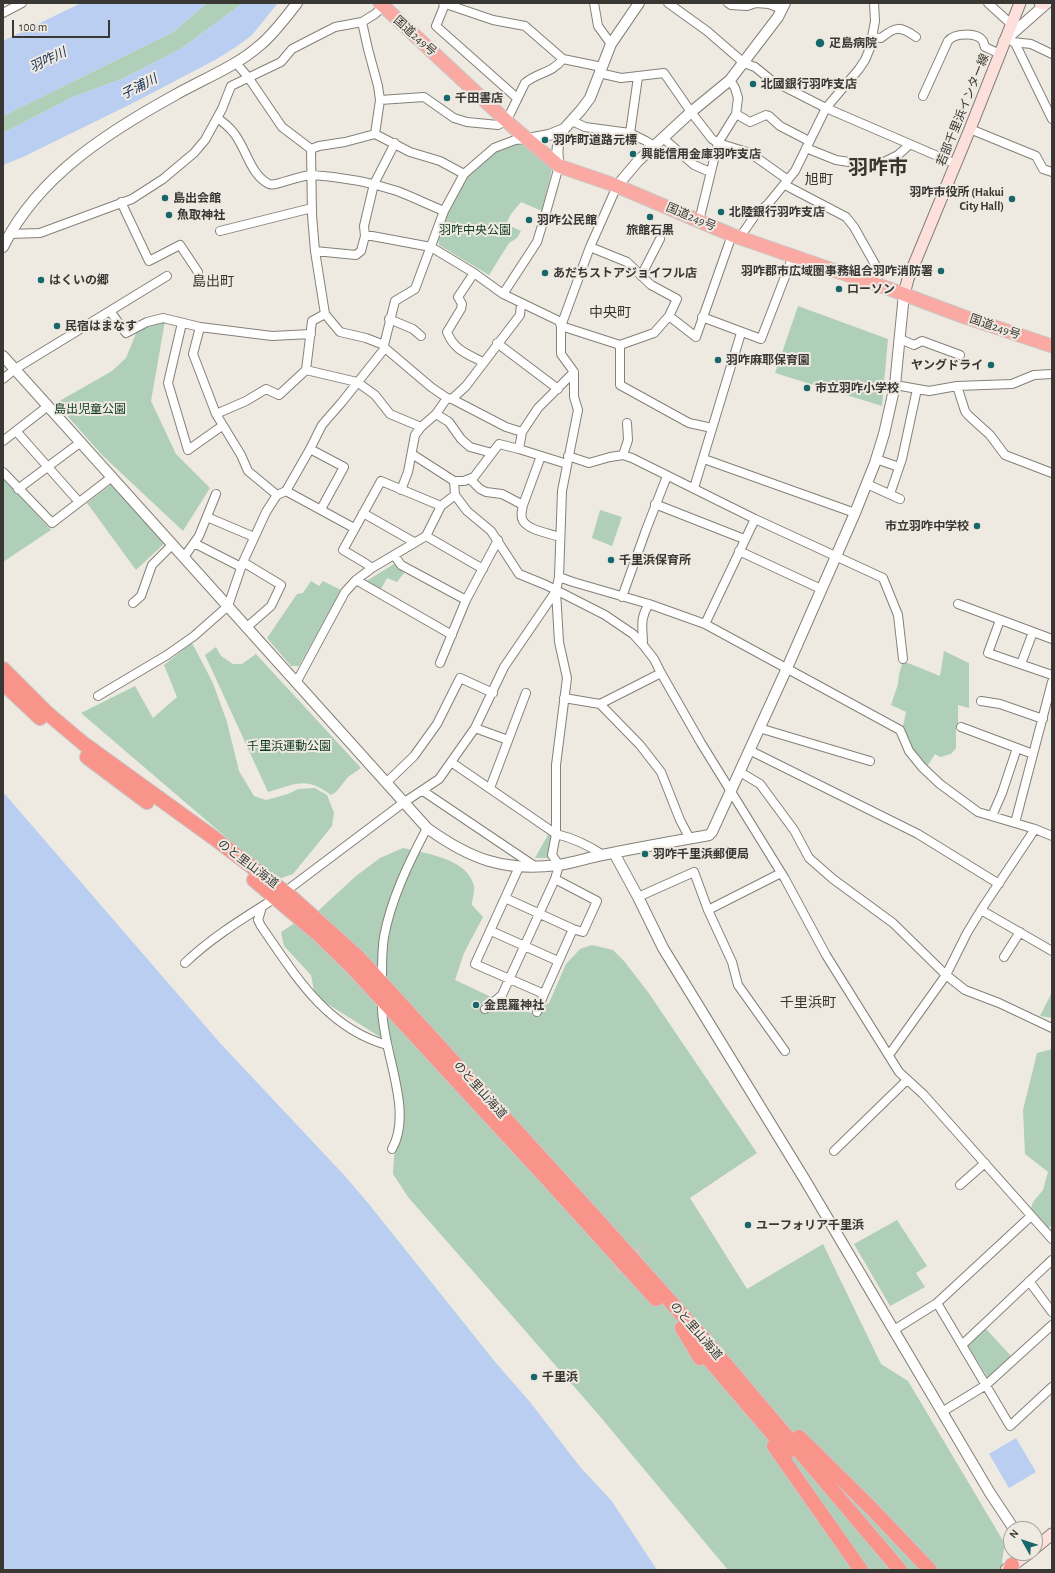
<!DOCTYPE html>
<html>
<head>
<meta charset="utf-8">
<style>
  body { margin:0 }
  #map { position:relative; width:1055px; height:1573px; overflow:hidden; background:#efeae1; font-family:"Alegreya Sans",sans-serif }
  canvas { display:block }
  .frame { position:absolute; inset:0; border:4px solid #393734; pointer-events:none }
  .north { position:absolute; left:1003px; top:1521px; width:40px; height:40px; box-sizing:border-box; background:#efeae1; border:1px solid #a6a29c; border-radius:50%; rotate:309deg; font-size:11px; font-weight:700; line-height:16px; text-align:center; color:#393734 }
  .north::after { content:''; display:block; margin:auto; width:14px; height:18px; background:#17666a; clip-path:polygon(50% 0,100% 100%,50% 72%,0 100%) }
  .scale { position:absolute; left:12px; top:20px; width:98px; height:18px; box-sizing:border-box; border:2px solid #393734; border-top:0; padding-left:5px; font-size:12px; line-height:14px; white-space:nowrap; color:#393734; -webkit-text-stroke:3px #efeae1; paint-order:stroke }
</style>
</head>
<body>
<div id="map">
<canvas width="1055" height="1573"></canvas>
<div class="frame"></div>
<div class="north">N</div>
<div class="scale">100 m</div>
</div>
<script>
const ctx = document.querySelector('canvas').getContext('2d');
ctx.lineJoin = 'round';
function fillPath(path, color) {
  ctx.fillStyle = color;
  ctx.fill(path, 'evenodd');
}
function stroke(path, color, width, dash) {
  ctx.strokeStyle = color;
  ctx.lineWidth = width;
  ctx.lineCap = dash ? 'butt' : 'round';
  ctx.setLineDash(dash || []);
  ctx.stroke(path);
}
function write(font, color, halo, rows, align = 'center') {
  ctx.font = font + ' "Alegreya Sans","Noto Sans JP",sans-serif';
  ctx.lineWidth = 4;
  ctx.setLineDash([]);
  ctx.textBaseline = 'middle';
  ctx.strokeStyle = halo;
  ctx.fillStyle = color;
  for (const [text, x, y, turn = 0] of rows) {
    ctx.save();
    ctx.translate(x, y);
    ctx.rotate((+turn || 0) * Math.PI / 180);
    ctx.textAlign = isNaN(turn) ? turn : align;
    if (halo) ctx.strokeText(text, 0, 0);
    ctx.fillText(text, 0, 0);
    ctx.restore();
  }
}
const green = new Path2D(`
  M207,3H243L182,48L124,78L73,97L3,133V116L173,32Z
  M511,143H523L552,169L542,211L521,202L511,214L506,224L521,231L517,238L509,243L489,275L439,245L438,236L463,179L494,150Z
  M798,306L888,339L882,406L775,373Z
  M165,321L151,401L176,454L210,488L183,531L102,455L56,403L112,371L126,358L137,331Z
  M3,478L51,530L3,562Z
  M113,483L166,542L136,570L87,503Z
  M600,510L622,517L612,546L592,538Z
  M394,564L404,573L397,582L387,578L380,591L365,582Z
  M311,581L319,586L323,581L341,590L299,666H291L267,638L297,594L303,593Z
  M192,643L213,683L227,722L239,771L254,796L266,800L288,794L298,789L315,788L327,795L334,813L332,826L293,874L276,880L81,713L135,686L153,718L177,697L164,665Z
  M216,647L221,656L233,664H242L256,654L361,768L348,777L336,792L331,795C305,776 297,784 268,792L205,655Z
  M944,651L969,663V708L958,705V725H956V748L951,754L940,757L935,754L926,768L911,749L903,726L906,712L891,705L898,684L899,674L903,661L940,676Z
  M549,833L553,834L549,858H535Z
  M403,848C427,854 467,858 474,886C475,892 472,899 472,905L483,917L464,953L455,980L521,1011L533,1013L549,1003L566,964L580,949L592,945L613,950L624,961L648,992L757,1153L690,1198L747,1289L823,1244L881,1364L908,1381L1005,1544L1002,1561L1006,1570H728L598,1414L408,1197L393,1174L394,1156L404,1126L398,1074L392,1042L380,1037L315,996L311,975L284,946L281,932L304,917L318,911L356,876L380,858Z
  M1052,992V1018L1040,1016Z
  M1052,1049V1224L1049,1228L1031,1208L1033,1202L1043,1190L1048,1172L1025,1154L1023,1110L1037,1053Z
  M897,1220L927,1266L916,1273L925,1287L890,1306L854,1244Z
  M986,1329L1011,1356L988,1378L968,1346L969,1344Z`);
const water = new Path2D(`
  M81,3H207L173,32L3,116V41Z
  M243,3H278L252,35L236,47L215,60L133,103L23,157L3,165V133L73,97L124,78L182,48Z
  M3,792L220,1043L344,1175L368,1203L496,1363L530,1402L581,1468L611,1500L657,1570H3Z
  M1016,1438L1036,1472L1009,1488L989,1454Z`);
const minorTunnel = new Path2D(`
  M616,1271L644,1246`);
const minor = new Path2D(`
  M443,3L493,20L525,26L563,59L602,67
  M594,3L598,26L611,44
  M668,3L707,31L744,63L755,67L771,80L826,108L956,164
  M728,3L731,5L747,6L756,3L769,4L782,9
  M988,3L1011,24
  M445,4L436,26L517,98
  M3,13L22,3
  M362,22L368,49L378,86L380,100L375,134
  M872,37L881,38C896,26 900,26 916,37
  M1013,42L1031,44L1052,54
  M1015,43L1052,119
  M236,63L248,77L282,127L311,149
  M599,73L621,78L664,73L691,112L712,139L718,143L750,153L788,180
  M923,96L948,41C954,33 977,32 983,41C984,43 984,45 985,47L1000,54
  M380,100L424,97L454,118L467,122L498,125L507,120L525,83C538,72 551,74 563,59
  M736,114L750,122L766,115L769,116L780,126L809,141
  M217,118C223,122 229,127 233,132C246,147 250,175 269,184C275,187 302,174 313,175C341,177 370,182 397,191C413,197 429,205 444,211
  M572,121L585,127L630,133L646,141L654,146
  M970,129L1036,156L1043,169L1052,172
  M630,133L638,77
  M663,138L694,165L710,172
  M806,148L836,160L862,164L884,162L898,155L909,145
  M311,149L319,146L345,142L375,134L410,152L440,161L464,174
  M785,185L846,217L854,227L876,266L878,284
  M121,202L149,261L180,245L198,272
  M699,221L718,143L736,114L738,98L735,88L730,80
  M220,231L312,208
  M10,234L40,233L132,199L163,179L194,153L205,140L222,109L231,86L281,62L292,49L335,27L362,22L375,14L386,4
  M365,236H372L431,247L474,273L503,294L559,321L561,326L620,345L654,333L669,316L677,299L651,285L627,262L590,247
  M740,237L756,214L768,204L795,171L826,108L859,69L865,60L870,48L875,21L874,3
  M315,251L356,255L361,251L365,236L364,226L374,184L395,143
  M474,273L458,297L462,304L461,309L447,332C454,350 467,354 483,362
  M641,276L660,239
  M503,294L537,242L545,216L559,166
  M110,311L126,333L147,322L163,318L200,327L272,336L311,334
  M325,314L340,332L366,338L384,345
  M669,316L696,337L732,235
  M702,317L761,339L793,256
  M389,319L413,329L421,336
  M182,323L168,383L188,450L222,426
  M200,327L193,354L216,414L241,455L248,471L277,495
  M900,339L914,345L922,341L960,355
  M497,343L558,389
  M620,345V385L689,423L712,428
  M385,348L431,387L447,398
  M306,370L357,382L375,395L390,414L421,427
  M3,379L15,369L167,276
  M895,385L929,391L957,386L965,411L968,415L990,435L1005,455L1052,473
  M957,386L1012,384L1034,375L1052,374
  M452,399L506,427L522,432
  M216,414L246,401L266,389L279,395L306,370L312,321L325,314L315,251L312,215L311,149
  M436,414L449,422L461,439L470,447L492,453
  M16,431L79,502
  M3,441L48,406
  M310,449L344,467L321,509
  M519,449L522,432L538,408L574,372
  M412,454L454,481H464L474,477L499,444L519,449L567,464
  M623,455L628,440L627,423
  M541,456L523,505C522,510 520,516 523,521C530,531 549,533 560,537
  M568,456L589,463L610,457L623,455L632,458L755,519L883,578L898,615L903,659
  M704,459L855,513
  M876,459L899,467
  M3,472L52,523L112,477
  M470,479L480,489L486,492L502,494L523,505
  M454,481L455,495L467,511L491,531L519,574L546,585L605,615L633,634L643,645L654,659L661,673L701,743L785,879L826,955L899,1072L924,1095L1052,1239
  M867,484L900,499
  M694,488L741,333
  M18,489L81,442
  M401,490L408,472L415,435L421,427L436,414L447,398L452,399L466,386L520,315L521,304
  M286,491L354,528
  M890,494L902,459L917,389
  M655,504L744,539
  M363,513L414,542
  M207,517L254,537
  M426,536L483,569
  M194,543L241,567
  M739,551L821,589
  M394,555L401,565L466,600
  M184,557L199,536L216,494
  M243,562L281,585L271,606L247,627
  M372,568L365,563L343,550L381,481L441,506
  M559,577L573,582L649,604L705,624L900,730L909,751L922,767L940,784L978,812L1035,829L1052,836
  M356,580L452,635
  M622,597L646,530L667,476
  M133,603L141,596L152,565L173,544
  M958,604L1052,639
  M1000,620L988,653L1052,675
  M705,624L755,519
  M643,645C643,628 639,619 649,604
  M440,663L466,600L498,540
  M1021,664L1033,632
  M296,683L345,592L356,580L372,568L426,536L441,506L455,495
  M98,696L167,655L194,636L228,606L243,562L266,512L277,495L286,491L310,449L322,425L342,402L385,348L384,345L395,301L415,289L444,211L464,174L494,148L515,140L527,139
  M564,698L600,704L640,745L661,772L680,820L690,839
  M981,701L1000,704L1043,719
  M600,704L661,673
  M961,727L1033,754
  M475,728L508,740
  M759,728L870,761
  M749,750L918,834L999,884
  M451,762L556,834C573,838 588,845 603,855
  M740,772L760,784L794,830L809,858L833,879L893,923L946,975L965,990L999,1003L1052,1028
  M386,783L414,756L437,724L460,678L493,693
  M490,788L526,693
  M423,791L536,867
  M992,816L1002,793L1017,748
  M1015,823L1052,682
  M555,879L597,901L583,932L573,929
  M290,888L403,803L439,779L475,728L504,667L556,591
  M638,897L694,872L708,910L732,962L738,985L785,1051
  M505,898L573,929L544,994L475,964L519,867
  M262,907L258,920L261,926C295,975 326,1028 387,1045
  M708,910L781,873
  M981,910L1052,951
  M491,931L558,961
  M1004,957L1020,932
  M185,963C210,939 239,921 269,902
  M382,975C382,962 382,949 384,937C391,899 409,862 427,828
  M382,1007C382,1051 414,1110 392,1149
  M485,1009L502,995L555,879L559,865L552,855L556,834V765L567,678L559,642L556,591L559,577L562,491L578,410L574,397V372L561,354V326L590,247L617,186
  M537,1012L544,994
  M889,1055L946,975L967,933L981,910L1035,829
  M834,1151L907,1080
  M960,1185L985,1163
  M1029,1281L1052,1312
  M937,1303L1010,1426L1052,1387
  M894,1330L937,1303L1031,1216
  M962,1345L1052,1260
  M942,1412L986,1385L1052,1325`);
const tertiary = new Path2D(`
  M1004,41L1047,3
  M528,139L549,135L564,129L581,110L590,98L611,44L639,3
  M559,166C556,150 557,144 564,129
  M617,186L638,161L691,112L730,80L778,17L785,3
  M3,247C38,176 108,132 175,95C203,79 235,67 259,46C272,36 287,16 297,3
  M3,356L427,828C470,859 504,872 558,865C573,863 587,858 602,855C636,848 670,842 704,836L709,835L712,832L787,668L855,513L875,463L884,434L895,385L904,294
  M614,853L638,897L663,948L805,1180L990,1493L1014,1529`);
const secondary = new Path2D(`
  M1040,3L1045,4
  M904,294L908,279L970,129L1020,3
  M1035,1548L1052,1534
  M1006,1570L1029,1553`);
const trunk = new Path2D(`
  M380,3L513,127L559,166L617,186L732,235L830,269L887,288L962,316L1052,346`);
const motorway = new Path2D(`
  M3,669L46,712L84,744L214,838L290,896L358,957L594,1216L711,1347L900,1570
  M3,683L40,718
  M87,757L147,802
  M254,880L318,934L352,967L551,1183L656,1299
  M682,1328L700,1358
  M699,1348L788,1452
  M799,1437L871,1508L930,1570
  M774,1446L861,1570
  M1010,1570L1012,1565`);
const markers = [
  [820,43,5,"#17666a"],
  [753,84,4,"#17666a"],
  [447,98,4,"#17666a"],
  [545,140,4,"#17666a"],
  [633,154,4,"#17666a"],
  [165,198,4,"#17666a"],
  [1012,199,4,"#17666a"],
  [721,212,4,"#17666a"],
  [169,215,4,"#17666a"],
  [650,217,4,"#17666a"],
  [529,220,4,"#17666a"],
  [941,271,4,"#17666a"],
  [545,273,4,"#17666a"],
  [41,280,4,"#17666a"],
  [839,289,4,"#17666a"],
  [57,326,4,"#17666a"],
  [718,360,4,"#17666a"],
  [991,365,4,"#17666a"],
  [807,388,4,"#17666a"],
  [977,526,4,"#17666a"],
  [611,560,4,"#17666a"],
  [645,854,4,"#17666a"],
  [476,1005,4,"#17666a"],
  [748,1225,4,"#17666a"],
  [534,1377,4,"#17666a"]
];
const streetNames = [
  ["国道249号",415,36,42],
  ["若部千里浜インター線",963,110,-68],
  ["国道249号",691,217,23],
  ["国道249号",995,327,19],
  ["のと里山海道",248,864,37],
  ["のと里山海道",480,1090,48],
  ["のと里山海道",696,1331,49]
];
const poiNames = [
  ["疋島病院",829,43],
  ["北國銀行羽咋支店",761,84],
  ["千田書店",455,98],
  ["羽咋町道路元標",553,140],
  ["興能信用金庫羽咋支店",641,154],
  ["羽咋市役所 (Hakui",1004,192,"right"],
  ["City Hall)",1004,206,"right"],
  ["島出会館",173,198],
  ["北陸銀行羽咋支店",729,212],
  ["魚取神社",177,215],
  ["羽咋公民館",537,220],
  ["旅館石黒",650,230,"center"],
  ["羽咋郡市広域圏事務組合羽咋消防署",933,271,"right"],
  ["あだちストアジョイフル店",553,273],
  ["はくいの郷",49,280],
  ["ローソン",847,289],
  ["民宿はまなす",65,326],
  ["羽咋麻耶保育園",726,360],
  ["ヤングドライ",983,365,"right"],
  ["市立羽咋小学校",815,388],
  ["市立羽咋中学校",969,526,"right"],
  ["千里浜保育所",619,560],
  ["羽咋千里浜郵便局",653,854],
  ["金毘羅神社",484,1005],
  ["ユーフォリア千里浜",756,1225],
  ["千里浜",542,1377]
];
const parkNames = [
  ["羽咋中央公園",475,230],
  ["島出児童公園",90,409],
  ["千里浜運動公園",289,746]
];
const waterNames = [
  ["羽咋川",48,60,-26],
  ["子浦川",139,87,-27]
];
const quarterNames = [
  ["旭町",819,180],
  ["島出町",213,282],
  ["中央町",610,313],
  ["千里浜町",808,1003]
];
const townNames = [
  ["羽咋市",878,168]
];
fillPath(green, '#afcfb8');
fillPath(water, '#b9cef1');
stroke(minorTunnel, '#cbc6be', 8, [8, 4]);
stroke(minor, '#848078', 10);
stroke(tertiary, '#848078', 12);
stroke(secondary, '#848078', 13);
stroke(trunk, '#c8c7c6', 15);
stroke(motorway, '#c8c7c6', 16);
stroke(minor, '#fff', 8);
stroke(tertiary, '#fff', 10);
stroke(secondary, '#fddfdc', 11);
stroke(trunk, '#faaaa2', 13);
stroke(motorway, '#f9948b', 14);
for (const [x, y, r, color] of markers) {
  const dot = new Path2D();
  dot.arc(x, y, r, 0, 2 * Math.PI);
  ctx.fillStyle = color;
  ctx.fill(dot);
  stroke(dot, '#efeae1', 1.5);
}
write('12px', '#393734', '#efeae1', streetNames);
write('bold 12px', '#393734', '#efeae1', poiNames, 'left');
write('12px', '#0c3a20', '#efeae1', parkNames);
write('italic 13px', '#17315c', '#efeae1', waterNames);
write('14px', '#3a362f', '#efeae1', quarterNames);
write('bold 20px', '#3a362f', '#efeae1', townNames);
</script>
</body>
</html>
